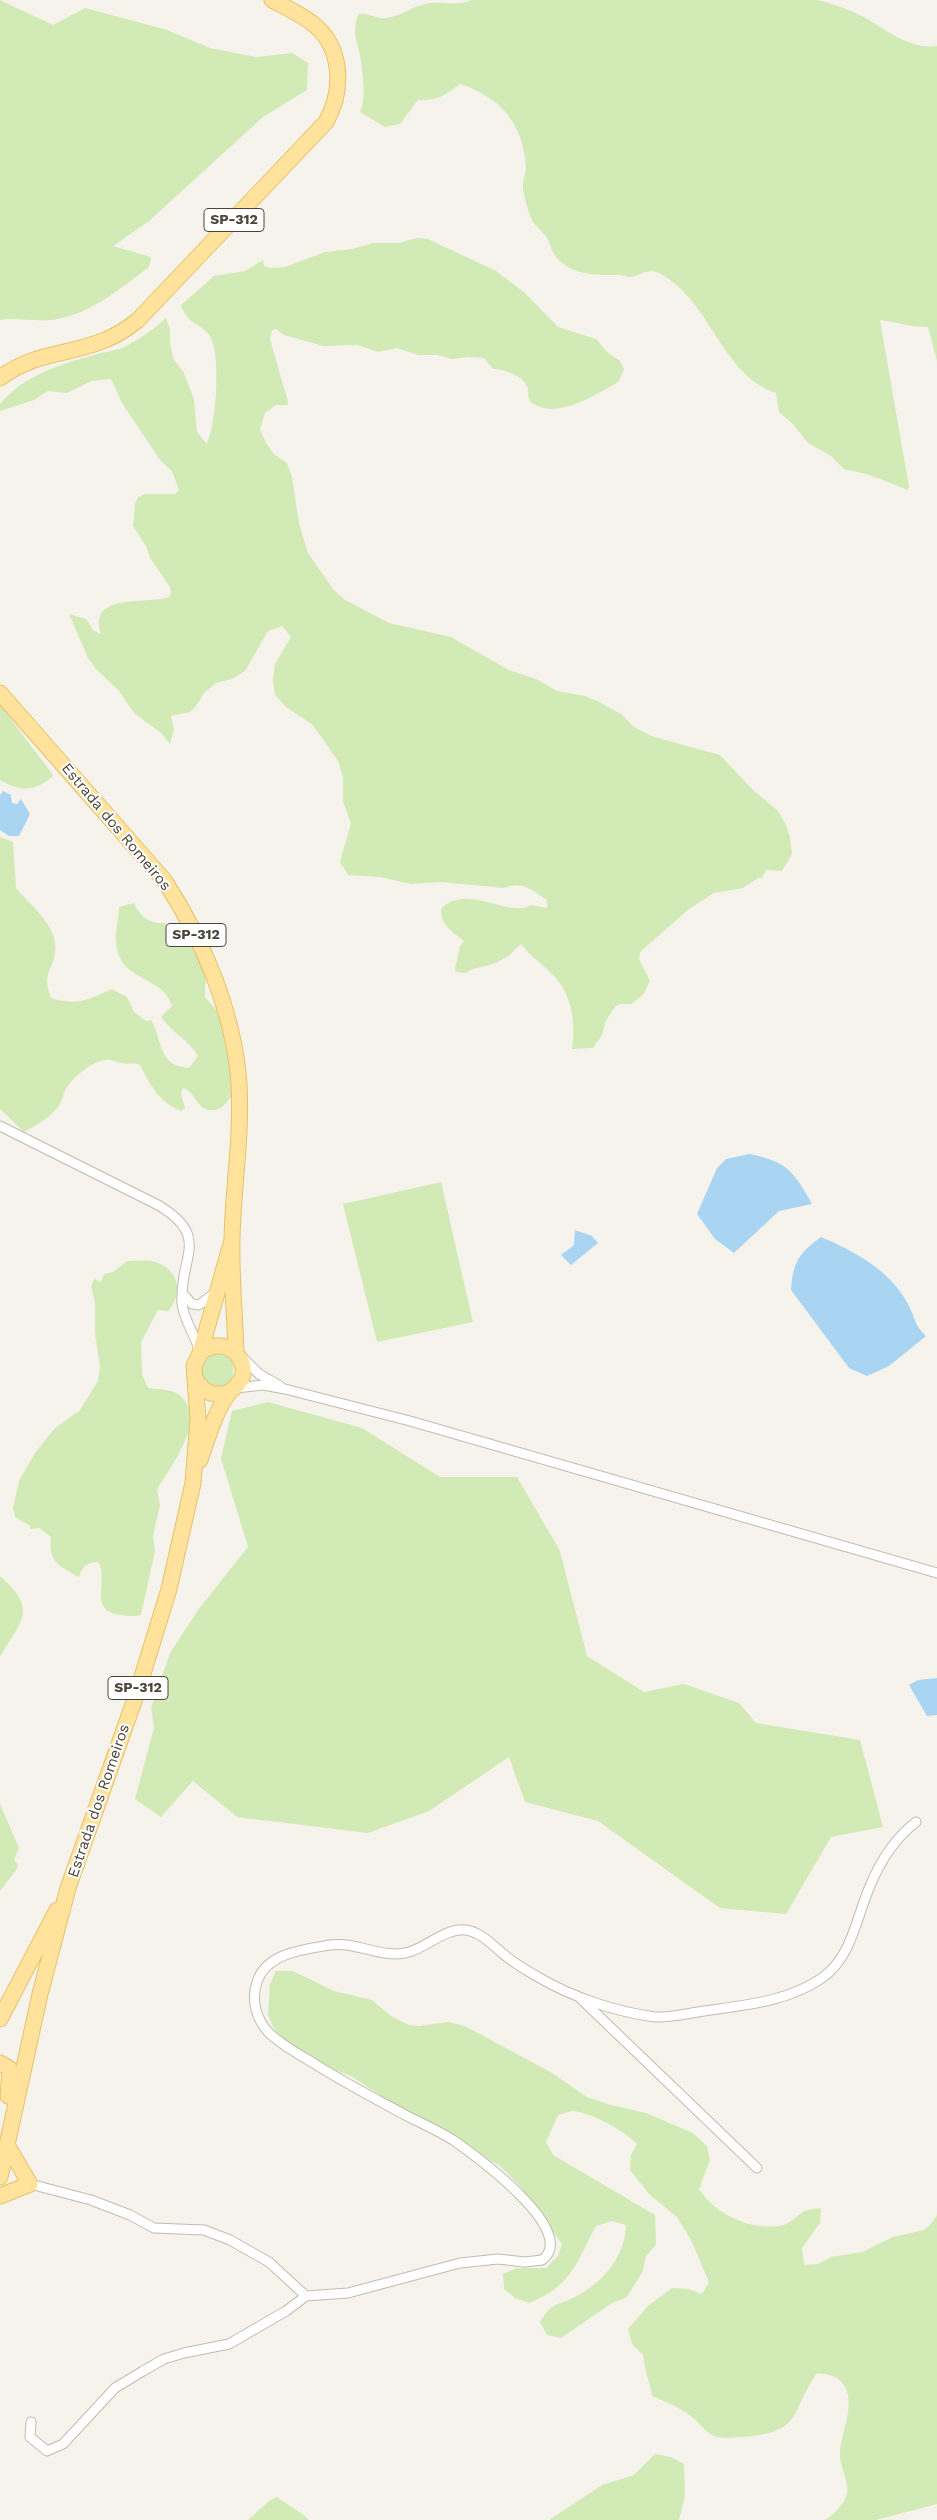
<!DOCTYPE html>
<html>
<head>
<meta charset="utf-8">
<style>
  body { margin:0 }
  canvas { display:block; background:#f6f3ec }
</style>
</head>
<body>
<canvas width="937" height="2520"></canvas>
<script>
const ctx = document.querySelector('canvas').getContext('2d');
ctx.lineJoin = 'round';
function fillPath(path, color) {
  ctx.fillStyle = color;
  ctx.fill(path, 'evenodd');
}
function stroke(path, color, width, dash) {
  ctx.strokeStyle = color;
  ctx.lineWidth = width;
  ctx.lineCap = dash ? 'butt' : 'round';
  ctx.setLineDash(dash || []);
  ctx.stroke(path);
}
function write(font, color, halo, rows, align = 'center') {
  ctx.font = font + ' "Work Sans",sans-serif';
  ctx.lineWidth = 4;
  ctx.setLineDash([]);
  ctx.textBaseline = 'middle';
  ctx.strokeStyle = halo;
  ctx.fillStyle = color;
  for (const [text, x, y, turn = 0] of rows) {
    ctx.save();
    ctx.translate(x, y);
    ctx.rotate((+turn || 0) * Math.PI / 180);
    ctx.textAlign = isNaN(turn) ? turn : align;
    if (halo) ctx.strokeText(text, 0, 0);
    ctx.fillText(text, 0, 0);
    ctx.restore();
  }
}
const green = new Path2D(`
  M0,0L53,25L85,8L167,30L210,48L256,57L292,53L308,63L307,90L263,117L149,221L113,246L151,257L149,267C121,288 93,312 58,319C40,323 19,317 0,320Z
  M471,0H818C833,4 848,9 862,16C885,29 910,50 937,46V361L928,327C909,327 897,322 880,320L909,487L907,490C892,483 860,470 845,470L831,456L808,443L793,424L779,412L776,393C720,374 711,300 659,273C647,268 641,276 630,277C625,277 620,274 615,275C593,275 572,275 556,257C551,251 550,242 546,236C542,231 536,227 533,222C529,214 524,198 523,189C522,183 526,174 526,167C523,123 500,97 460,84C446,95 437,101 418,100L400,124L385,127L360,112C366,98 363,76 361,61C359,45 350,30 359,14C368,12 376,19 385,18C400,17 411,7 425,4C441,0 457,7 471,0Z
  M417,238L428,239L496,271L525,293L558,327L596,339L607,352L620,361L624,369L619,381L615,384C593,396 556,420 532,403C527,399 529,394 528,389C525,376 504,369 493,369L484,358L467,357L452,359L437,355H418L397,348L378,352L358,345L323,346L284,335L276,329L272,330L270,339L288,402V405H276L265,413L260,429L266,443L274,454L287,463L292,477L299,523L308,553L333,589L345,600L389,623L451,637L509,670L536,679L557,691L585,696L599,702L621,714L634,727L651,736L720,755L753,790L777,810L785,823L790,837L792,854L782,871L766,870L762,878H758L743,888L714,893L689,909L640,952L639,959L650,981L643,995L631,1004H620L616,1006L606,1020L602,1035L593,1048L572,1049C576,1023 572,993 552,974C540,962 532,958 521,944C512,953 505,960 492,964C482,968 475,966 466,973L456,972L455,969L460,946L464,941C452,931 441,926 441,909C467,882 509,919 531,905L547,908V900C530,889 523,881 504,888L441,882L411,884L380,877L348,875L340,862L351,823L343,802V777L338,761L313,725L286,707L275,695L273,680L275,664L291,637L282,626L268,631L245,671L232,679L216,683L204,693L196,706L190,712L171,716L174,729L170,744L161,733L134,713L119,691L96,669L88,658L69,614L86,619L94,631L101,634C87,592 147,605 169,597L171,593L170,587L150,558L146,546L133,526L135,504L138,497L145,494H175L179,490L172,471L160,460L122,403L111,379L92,381L67,393L48,391L34,400L0,411V404C25,375 58,365 94,355C104,352 115,351 124,347C140,339 153,330 166,318L170,329V344L174,360L183,371L194,399L197,432L207,444C216,425 222,352 209,335C198,321 188,325 181,305L214,276L245,271L263,260L264,266L271,268L285,267L325,252L352,249L373,243H399Z
  M0,705L51,772L53,776C34,792 22,792 0,780Z
  M0,837L13,842L16,888C31,906 59,926 55,953C51,974 42,974 51,998C78,1006 87,1000 112,989L127,997L134,1012L146,1021L151,1020C164,1043 157,1065 189,1068L198,1056C189,1040 172,1033 161,1017L172,1006C170,1002 168,996 164,992C146,975 118,975 116,942C115,931 119,918 119,907L134,903C144,926 160,924 181,923L189,940L203,957L206,968L205,997C230,1024 262,1063 231,1097C225,1104 220,1112 209,1110C197,1108 194,1091 183,1088L181,1094L185,1108L181,1111C159,1102 150,1085 140,1065C133,1062 128,1065 121,1063C117,1063 114,1060 110,1060C97,1058 75,1075 68,1086C63,1092 63,1100 58,1107C50,1117 36,1126 24,1132L0,1109Z
  M441,1182L473,1322L377,1342L343,1204Z
  M127,1261C134,1261 143,1260 151,1261C176,1265 186,1291 168,1311L158,1310L141,1342L142,1374L148,1388C156,1389 170,1389 178,1394C210,1418 171,1465 157,1490L160,1505L153,1536L155,1551L141,1615C133,1617 129,1616 122,1615C86,1612 110,1579 98,1562C87,1562 82,1567 79,1577C59,1566 48,1562 51,1537L39,1528L31,1529L30,1526L15,1517L13,1508L19,1481L35,1453L54,1429L80,1410L98,1381L100,1367L95,1333V1303L91,1287L94,1279L101,1282L104,1274L113,1272Z
  M208,1351L230,1355C235,1367 234,1373 230,1384L213,1392C200,1374 197,1372 208,1351Z
  M268,1402L362,1428L440,1477H517L560,1551L587,1656L644,1692L684,1684L739,1703L756,1723L860,1740L883,1827L831,1837L786,1914L720,1908L598,1821L525,1802L509,1757L429,1811L368,1833L237,1817L193,1781L161,1817L135,1799L154,1728L151,1708L170,1653L198,1610L248,1547L221,1458L232,1411Z
  M0,1576C39,1611 21,1620 0,1657Z
  M0,1804L19,1848L14,1860L18,1865L17,1869L0,1891Z
  M276,1971H293L334,1991L372,2000L391,2016L409,2025L419,2026L448,2022L465,2026L552,2073L587,2097L607,2104L646,2113L693,2133L707,2146L710,2160L699,2189C715,2214 749,2230 779,2226C791,2225 796,2215 805,2211C809,2209 816,2209 821,2208L820,2223L802,2248L804,2265L818,2264L831,2257L862,2252L893,2237L924,2230L932,2223L937,2215V2504L876,2520H825C834,2515 844,2504 847,2494C850,2483 839,2466 840,2453C841,2432 856,2405 844,2385C839,2376 827,2374 817,2373C789,2413 804,2432 743,2437C734,2437 720,2440 712,2435C705,2431 699,2423 692,2417C681,2408 665,2401 652,2396C650,2382 644,2369 643,2355L632,2344L628,2329L648,2306L672,2288L688,2289L702,2294L709,2282L691,2240L677,2217L650,2195L630,2170L631,2155L637,2144C623,2130 594,2114 574,2111C569,2111 563,2114 558,2115L546,2142L553,2155L655,2215L656,2245L646,2256L643,2271L627,2297L612,2303L561,2338L547,2335L540,2322C553,2300 557,2307 577,2296C604,2281 625,2256 626,2225L612,2221L596,2226C576,2263 572,2286 529,2303L515,2298L504,2289L503,2274L517,2268H546L558,2256L562,2244L520,2186L500,2166L395,2105L351,2076L320,2065L284,2041L274,2029L268,2015L270,1984Z
  M655,2454L671,2457L684,2464L685,2496L679,2520H549L602,2485L634,2475Z
  M277,2497L305,2516L309,2520H248L269,2501Z`);
const water = new Path2D(`
  M3,791L11,795L12,803L17,804L21,799L30,814L19,836H9L0,830V795Z
  M749,1154C786,1161 794,1171 812,1204L779,1211L734,1253L715,1239L697,1214L717,1168L726,1159Z
  M575,1230L592,1236L598,1243L571,1265L561,1255L574,1245Z
  M821,1237C854,1251 890,1270 908,1304C916,1319 913,1323 926,1336L889,1366L867,1376L849,1368L791,1290C793,1262 799,1253 821,1237Z
  M937,1678V1715L927,1716L909,1685L918,1680Z`);
const minor = new Path2D(`
  M0,1126L158,1205C212,1237 179,1257 182,1303C183,1319 195,1334 199,1350
  M182,1293L192,1304L199,1305L216,1292
  M243,1358L259,1374L280,1386
  M236,1388L263,1385L285,1389L410,1421L937,1573
  M580,1998L757,2168
  M30,2184L91,2200L130,2215L154,2228L204,2230L230,2240L269,2262L306,2296L348,2293L460,2263L498,2259L525,2262L542,2260C580,2232 477,2157 456,2142C441,2132 423,2124 407,2116C374,2098 341,2081 310,2061C296,2053 281,2044 269,2033C256,2019 251,2000 257,1982C266,1953 305,1949 330,1945C356,1941 384,1960 409,1952C427,1947 447,1927 466,1930C482,1932 495,1948 507,1957C517,1965 528,1971 538,1977C572,1997 616,2012 655,2017C671,2018 689,2013 704,2011C745,2005 787,2002 822,1978C852,1957 856,1918 870,1886C880,1862 895,1838 916,1822
  M31,2422L30,2437L47,2451L63,2444L115,2388L143,2371L164,2359L184,2353L229,2344L286,2311L306,2296`);
const primary = new Path2D(`
  M0,378C36,351 67,356 105,340C118,335 128,328 138,320L326,122C344,90 343,47 312,23C300,14 285,7 272,0
  M0,693L164,880C203,940 234,1012 239,1084C242,1136 233,1188 232,1239C231,1277 235,1315 236,1353C241,1359 244,1366 243,1374C241,1384 235,1386 229,1393C216,1409 207,1440 200,1460
  M200,1353C212,1344 224,1343 236,1353
  M196,1380C204,1393 215,1397 230,1392
  M0,2019L57,1910
  M0,2063L9,2068L10,2071L8,2096
  M0,2177L40,1994L68,1888L137,1693L169,1589L193,1483L198,1419L194,1366L200,1353L232,1240
  M0,2196L30,2184L7,2145`);
const shields = [
  [234,220,60],
  [196,935,60],
  [138,1688,60]
];
const shieldNames = [
  ["SP-312",234,220],
  ["SP-312",196,935],
  ["SP-312",138,1688]
];
const streetNames = [
  ["Estrada dos Romeiros",116,827,50],
  ["Estrada dos Romeiros",99,1801,-71]
];
fillPath(green, '#d2eab5');
fillPath(water, '#a9d4f2');
stroke(minor, '#c2bbae', 11);
stroke(primary, '#e6c16a', 17);
stroke(minor, '#fff', 9);
stroke(primary, '#ffe39c', 15);
for (const [x, y, w] of shields) {
  const box = new Path2D();
  box.roundRect(x - w / 2, y - 11.5, w, 23, 4);
  ctx.fillStyle = '#fff';
  ctx.fill(box);
  stroke(box, '#4b4439', 1);
}
write('bold 14px', '#4b4439', null, shieldNames);
write('15px', '#4b4439', '#fff', streetNames);
</script>
</body>
</html>
